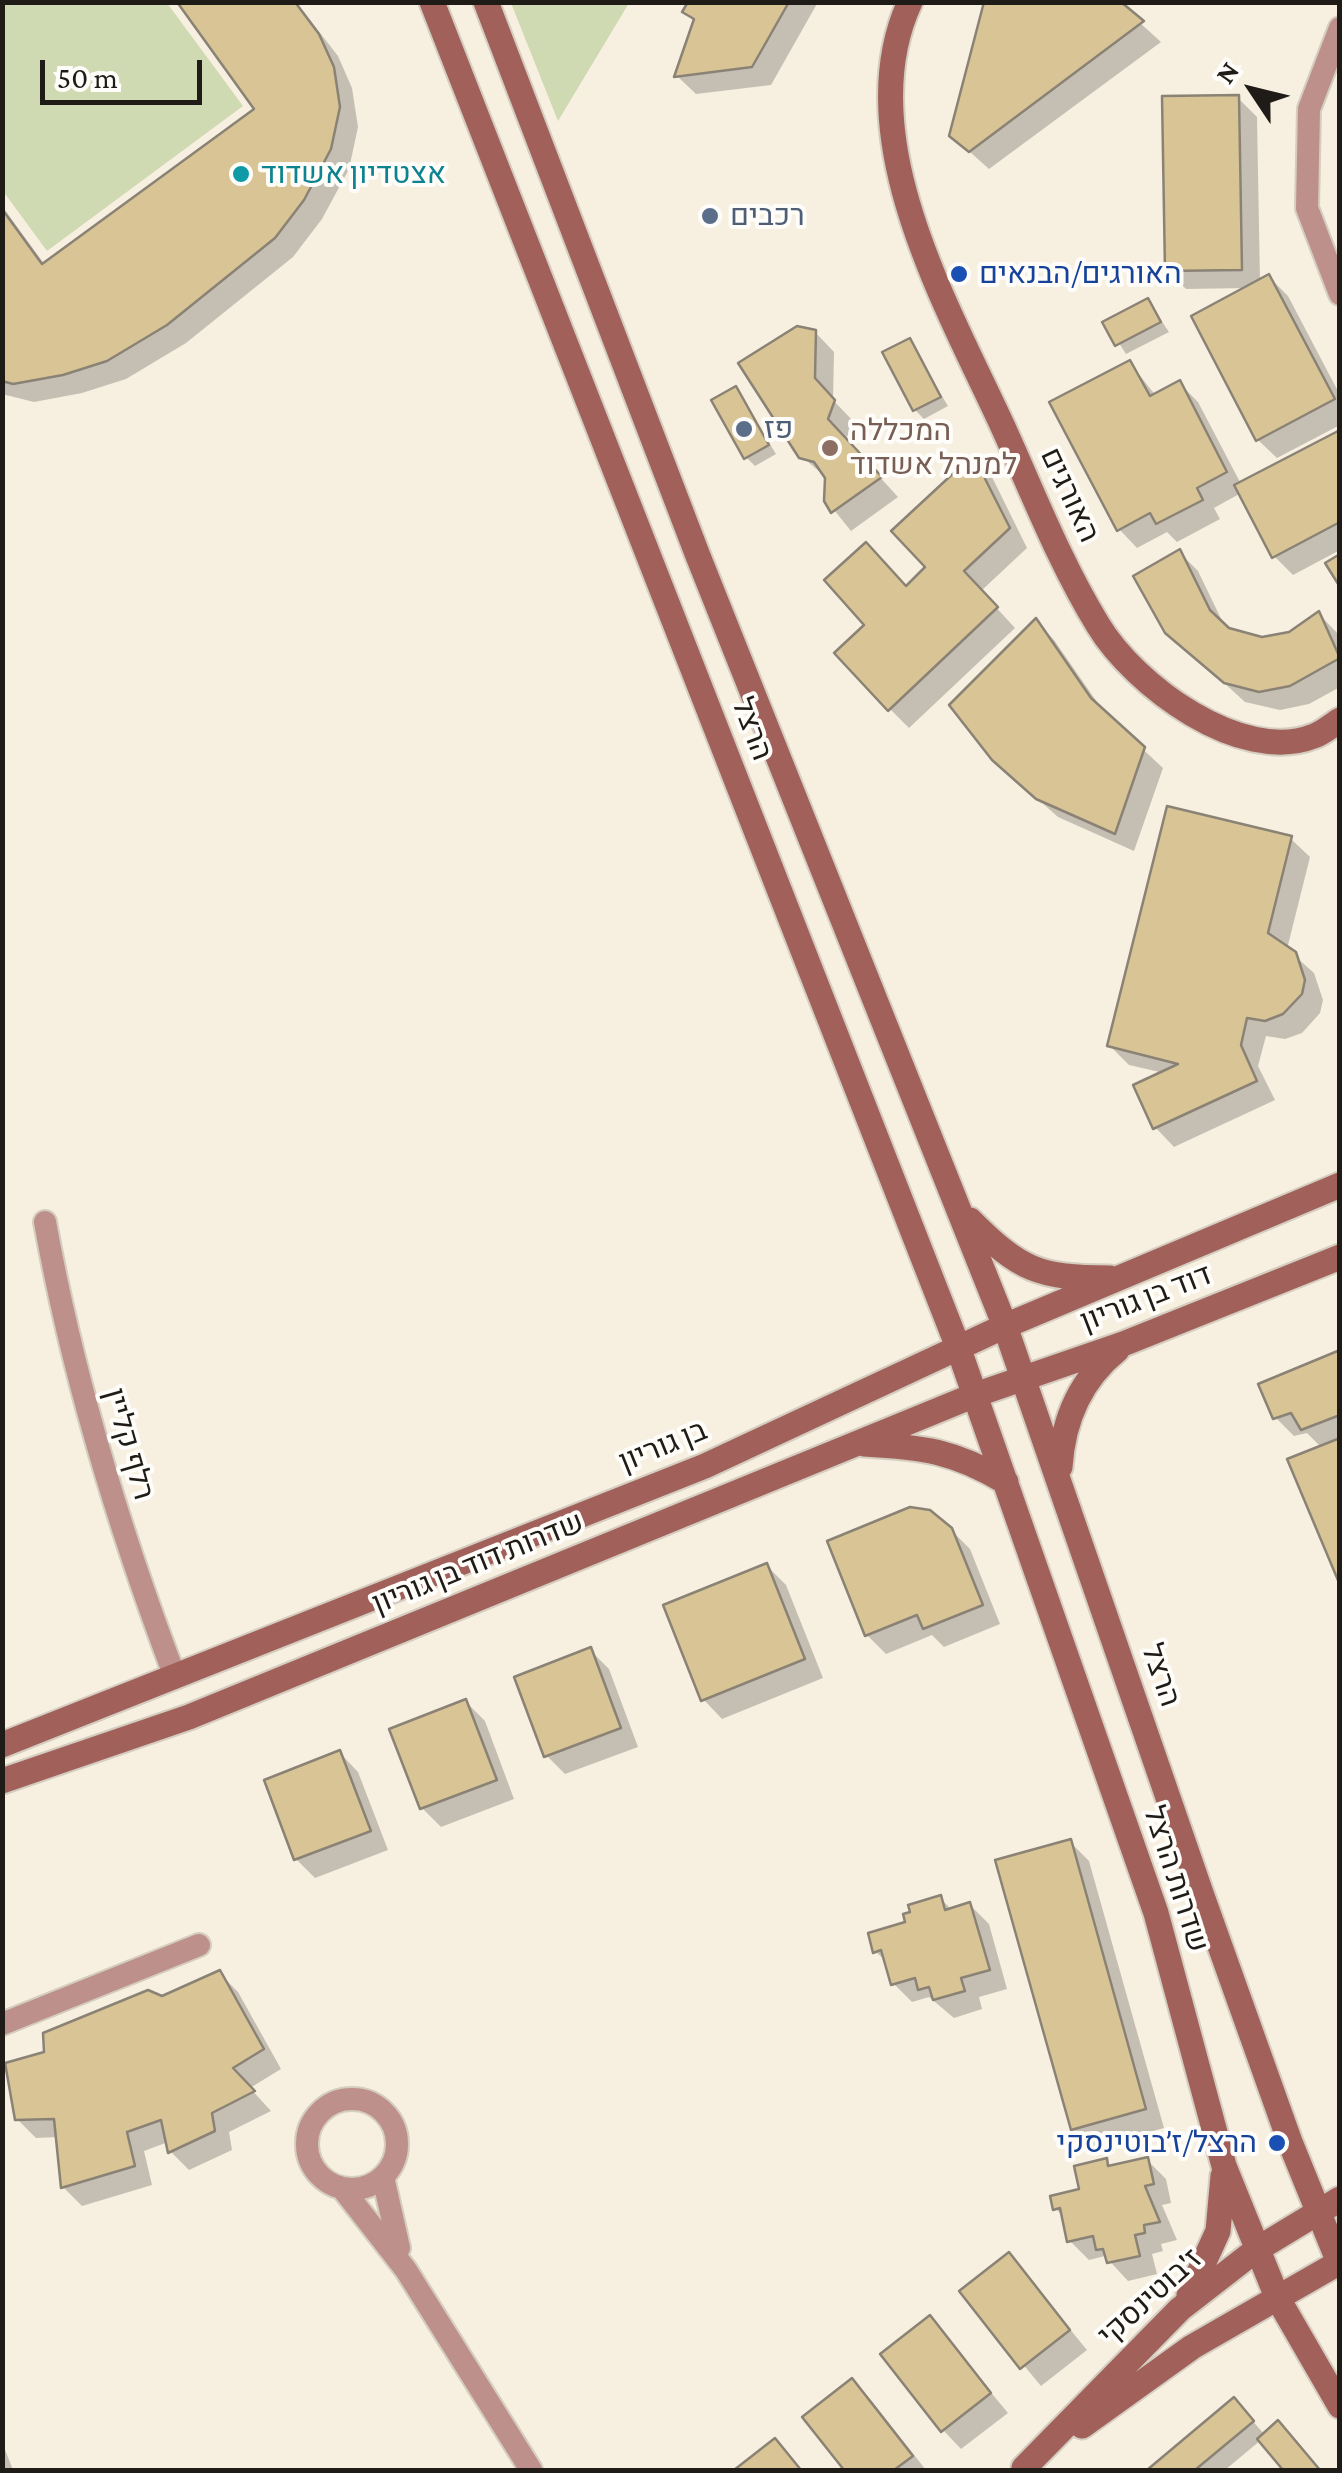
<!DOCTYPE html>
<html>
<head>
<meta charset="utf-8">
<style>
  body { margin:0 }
  #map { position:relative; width:1342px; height:2473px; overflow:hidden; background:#f7efe0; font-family:"Crimson Pro",serif }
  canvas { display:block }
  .frame { position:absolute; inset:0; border:5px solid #1f1c17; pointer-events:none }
  .north { position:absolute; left:1202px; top:40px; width:100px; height:100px; -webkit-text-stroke:8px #fefdfa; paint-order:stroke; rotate:305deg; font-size:28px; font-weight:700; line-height:40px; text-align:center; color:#1f1c17 }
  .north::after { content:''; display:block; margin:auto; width:35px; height:45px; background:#1f1c17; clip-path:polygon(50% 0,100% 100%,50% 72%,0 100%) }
  .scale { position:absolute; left:40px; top:60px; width:162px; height:45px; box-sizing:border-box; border:5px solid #1f1c17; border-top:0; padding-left:12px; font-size:30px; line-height:35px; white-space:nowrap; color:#1f1c17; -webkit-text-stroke:8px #fefdfa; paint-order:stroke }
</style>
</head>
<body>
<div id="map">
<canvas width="1342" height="2473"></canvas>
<div class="frame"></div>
<div class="north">N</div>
<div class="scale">50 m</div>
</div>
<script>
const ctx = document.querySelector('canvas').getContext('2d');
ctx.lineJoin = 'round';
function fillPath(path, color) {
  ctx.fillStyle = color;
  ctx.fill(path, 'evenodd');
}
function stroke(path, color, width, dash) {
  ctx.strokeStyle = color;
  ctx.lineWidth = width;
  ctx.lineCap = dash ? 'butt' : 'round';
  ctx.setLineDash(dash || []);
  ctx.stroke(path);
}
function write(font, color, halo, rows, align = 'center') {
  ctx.font = font + ' "Crimson Pro",Heebo,serif';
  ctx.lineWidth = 8;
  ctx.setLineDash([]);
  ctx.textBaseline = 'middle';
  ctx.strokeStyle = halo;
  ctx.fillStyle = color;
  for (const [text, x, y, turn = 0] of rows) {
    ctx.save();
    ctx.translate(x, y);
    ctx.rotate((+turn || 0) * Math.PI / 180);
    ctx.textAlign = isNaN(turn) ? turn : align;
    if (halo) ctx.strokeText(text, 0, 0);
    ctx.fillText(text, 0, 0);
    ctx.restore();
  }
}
const green = new Path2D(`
  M2,3H167L243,106L47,251L3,191Z
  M511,3H629L558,121Z`);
const shadow = new Path2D(`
  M180,2H296L338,56L352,88L358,127L349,169L322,219L293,257L186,343L126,379L82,393L34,402L2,394V206L45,265L258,109Z
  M691,2H818L771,85L696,94L677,76L696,23L685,12Z
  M1117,2L1161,42L989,169L951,135Z
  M1238,98L1257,117L1260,282L1269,277L1288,296L1340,395V425L1277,458L1258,440L1248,288L1186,289L1167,270Z
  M1148,301L1169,332L1126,354L1106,323Z
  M815,332L834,352L833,400L853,421L846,440L898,497L851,531L826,500L827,478L801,456Z
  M909,341L948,406L924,419L915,410Z
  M1130,363L1156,396L1179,383L1198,402L1241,484L1340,433V550L1293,575L1274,556L1241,493L1214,508L1220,519L1177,542L1167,532L1137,548L1119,529Z
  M736,389L776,454L755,466L746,457Z
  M973,458L992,477L1027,548L981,591L1015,628L909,728L890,709L868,625L929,567Z
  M1179,552L1198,571L1226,629L1262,640L1290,634L1319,614L1340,636V687L1309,704L1280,710L1245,702L1167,631Z
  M1036,621L1054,640L1106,715L1163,768L1134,851L1058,817L1014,778Z
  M1291,839L1310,857L1287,949L1314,973L1323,1000L1320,1013L1302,1033L1285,1039L1266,1036L1258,1066L1275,1100L1174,1147L1156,1128L1164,1073L1129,1065L1110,1046Z
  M1340,1353V1578L1322,1448L1307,1433L1294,1436L1275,1417Z
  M950,1529L970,1549L1000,1624L944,1647L932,1635L886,1654L867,1635Z
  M767,1566L786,1585L823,1678L722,1719L704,1700Z
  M590,1650L609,1669L638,1747L565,1774L547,1756Z
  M466,1702L485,1721L514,1799L441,1827L422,1808Z
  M340,1753L358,1772L388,1850L315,1878L296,1859Z
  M1070,1842L1089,1861L1164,2128L1092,2148L1073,2129Z
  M940,1898L952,1910L970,1905L989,1924L1007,1989L979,1997L982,2009L954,2018L929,1997L912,2002L893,1983L888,1963L876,1952Z
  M219,1973L238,1992L281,2069L250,2088L271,2111L229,2132L232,2150L189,2170L170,2151L168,2142L144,2151L152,2185L82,2206L63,2187L58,2137L36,2138L17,2119L47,2054Z
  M1147,2160L1166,2179L1171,2203L1162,2205L1177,2240L1161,2244L1163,2251L1152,2254L1157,2274L1128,2281L1105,2256L1089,2260L1070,2241L1064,2217L1056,2209L1082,2191L1106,2161L1113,2168Z
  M1009,2255L1087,2350L1041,2386L963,2292Z
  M929,2318L1008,2413L961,2449L943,2430Z
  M852,2381L871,2400L926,2470H847L806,2418Z
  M1234,2400L1265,2435L1292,2438L1319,2470H1287L1261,2440L1225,2470H1151Z
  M2,2442L13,2470H2Z`);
const building = new Path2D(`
  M177,2H295L319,34L334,67L340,107L331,149L304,200L275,238L167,325L107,361L63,375L13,384L2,381V209L42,264L254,109Z
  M688,2H789L752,67L674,77L694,19L682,12Z
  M984,2H1121L1144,21L969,152L949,136Z
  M1239,95L1242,270L1165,271L1162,96Z
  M1269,274L1335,399L1256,441L1191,316Z
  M1148,298L1161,322L1115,346L1102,322Z
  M797,326L816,330L815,378L835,400L828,419L882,477L831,513L824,501L825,478L814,462L799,458L738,363Z
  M910,338L941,397L913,411L882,352Z
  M1130,360L1150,396L1180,380L1227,472L1197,488L1203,500L1156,524L1150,513L1117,531L1049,402Z
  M736,386L769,445L744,459L711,400Z
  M1340,430V522L1272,558L1234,485Z
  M973,455L1010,528L964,571L998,607L888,711L834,653L864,625L824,580L866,542L906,586L925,567L891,531Z
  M1180,549L1210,610L1229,628L1262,637L1289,632L1319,611L1340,658L1290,686L1259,692L1224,683L1165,633L1133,576Z
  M1340,554V587L1325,563Z
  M1036,618L1091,698L1145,747L1115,834L1036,799L992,760L949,705Z
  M1167,806L1292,836L1268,933L1296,952L1305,980L1302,994L1283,1014L1265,1021L1247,1018L1241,1045L1257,1081L1153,1129L1133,1085L1178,1064L1107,1046Z
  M1340,1350V1415L1301,1430L1291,1413L1273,1419L1258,1384Z
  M1340,1438V1585L1287,1459Z
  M910,1507L930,1510L952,1528L983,1605L923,1629L917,1615L865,1636L827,1541Z
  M767,1563L805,1659L701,1701L663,1605Z
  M591,1647L621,1728L544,1757L514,1677Z
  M466,1699L497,1780L420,1809L389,1729Z
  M340,1750L371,1831L294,1860L264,1780Z
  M1071,1839L1146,2109L1071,2130L995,1860Z
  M941,1895L945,1910L970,1902L990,1970L961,1978L965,1991L933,2000L929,1987L918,1990L915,1978L891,1985L881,1950L873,1953L868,1933L905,1922L903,1914L910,1912L908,1905Z
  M220,1970L264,2049L233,2068L255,2091L212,2113L215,2131L168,2153L161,2120L127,2132L135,2166L61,2188L54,2119L15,2120L5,2063L44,2052L43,2033L148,1990L162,1996Z
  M1148,2157L1154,2184L1145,2186L1160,2222L1144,2225L1145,2233L1135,2235L1140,2256L1107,2263L1103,2249L1096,2250L1093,2236L1067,2242L1060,2208L1053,2210L1050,2196L1079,2189L1074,2166L1107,2158L1108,2166Z
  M1009,2252L1070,2330L1020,2369L959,2291Z
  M930,2315L991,2393L941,2432L880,2354Z
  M852,2378L913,2456L894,2470H844L802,2417Z
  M1234,2397L1254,2421L1195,2470H1147Z
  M1278,2420L1320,2470H1283L1257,2439Z
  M775,2438L801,2470H734Z`);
const street = new Path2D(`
  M1340,28L1309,109L1307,208L1340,294
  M45,1222C73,1378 119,1529 175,1677
  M2,2024L199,1945
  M307 2144a45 45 0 1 1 90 0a45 45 0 1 1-90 0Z
  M383,2177L399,2248
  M342,2188L406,2270L531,2470`);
const secondary = new Path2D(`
  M432,2L958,1347L1156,1913L1224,2166L1277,2297L1340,2406
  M486,2L698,556L1005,1326L1201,1893L1290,2142L1340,2265
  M910,2C848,136 948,307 1003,427C1033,493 1060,563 1098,625C1134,685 1241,765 1314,736C1323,733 1332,725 1340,720
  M970,1220C1020,1270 1038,1278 1110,1278
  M864,1444C922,1447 955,1451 1006,1482
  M1060,1467C1063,1420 1080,1380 1117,1350
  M2,1745L705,1466L1005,1326L1340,1185
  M2,1781L189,1717L975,1395L1123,1344L1340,1257
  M1189,2295L1218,2231L1223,2176
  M1082,2426L1192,2347L1340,2262
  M1024,2468L1180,2309L1256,2250L1340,2199`);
const markers = [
  [241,174,10,"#0f9aa8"],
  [710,216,10,"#5c6f8a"],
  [959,274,10,"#1a4fb4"],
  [744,429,10,"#5c6f8a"],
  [830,448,10,"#8d6e63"],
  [1277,2143,10,"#1a4fb4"]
];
const cultureNames = [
  ["אצטדיון אשדוד",261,174]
];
const serviceNames = [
  ["רכבים",730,216],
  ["פז",764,429]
];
const transitNames = [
  ["האורגים/הבנאים",979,274],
  ["הרצל/ז׳בוטינסקי",1257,2143,"right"]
];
const educationNames = [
  ["המכללה",850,431],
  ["למנהל אשדוד",850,465]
];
const streetNames = [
  ["האורגים",1070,495,65],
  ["הרצל",752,729,69],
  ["דוד בן גוריון",1146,1298,-21],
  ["רלף קליין",129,1444,74],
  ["בן גוריון",663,1446,-22],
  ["שדרות דוד בן גוריון",478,1563,-22],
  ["הרצל",1161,1675,71],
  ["שדרות הרצל",1176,1879,72],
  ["ז'בוטינסקי",1150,2297,-42]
];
fillPath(green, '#cfd9b2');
fillPath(shadow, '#0003');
fillPath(building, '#d9c496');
stroke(building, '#8a8375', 2.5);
stroke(street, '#d4cdc0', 26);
stroke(secondary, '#d4cdc0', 29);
stroke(street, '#be908b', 22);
stroke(secondary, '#a1615a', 25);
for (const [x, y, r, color] of markers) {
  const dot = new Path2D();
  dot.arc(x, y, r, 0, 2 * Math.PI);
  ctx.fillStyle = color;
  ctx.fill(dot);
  stroke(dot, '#fefdfa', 4);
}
write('30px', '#0d838f', '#fefdfa', cultureNames, 'left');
write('30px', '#4e5e75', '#fefdfa', serviceNames, 'left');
write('30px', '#164399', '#fefdfa', transitNames, 'left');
write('30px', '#785e54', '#fefdfa', educationNames, 'left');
write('30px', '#1f1c17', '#fefdfa', streetNames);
</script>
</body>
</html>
